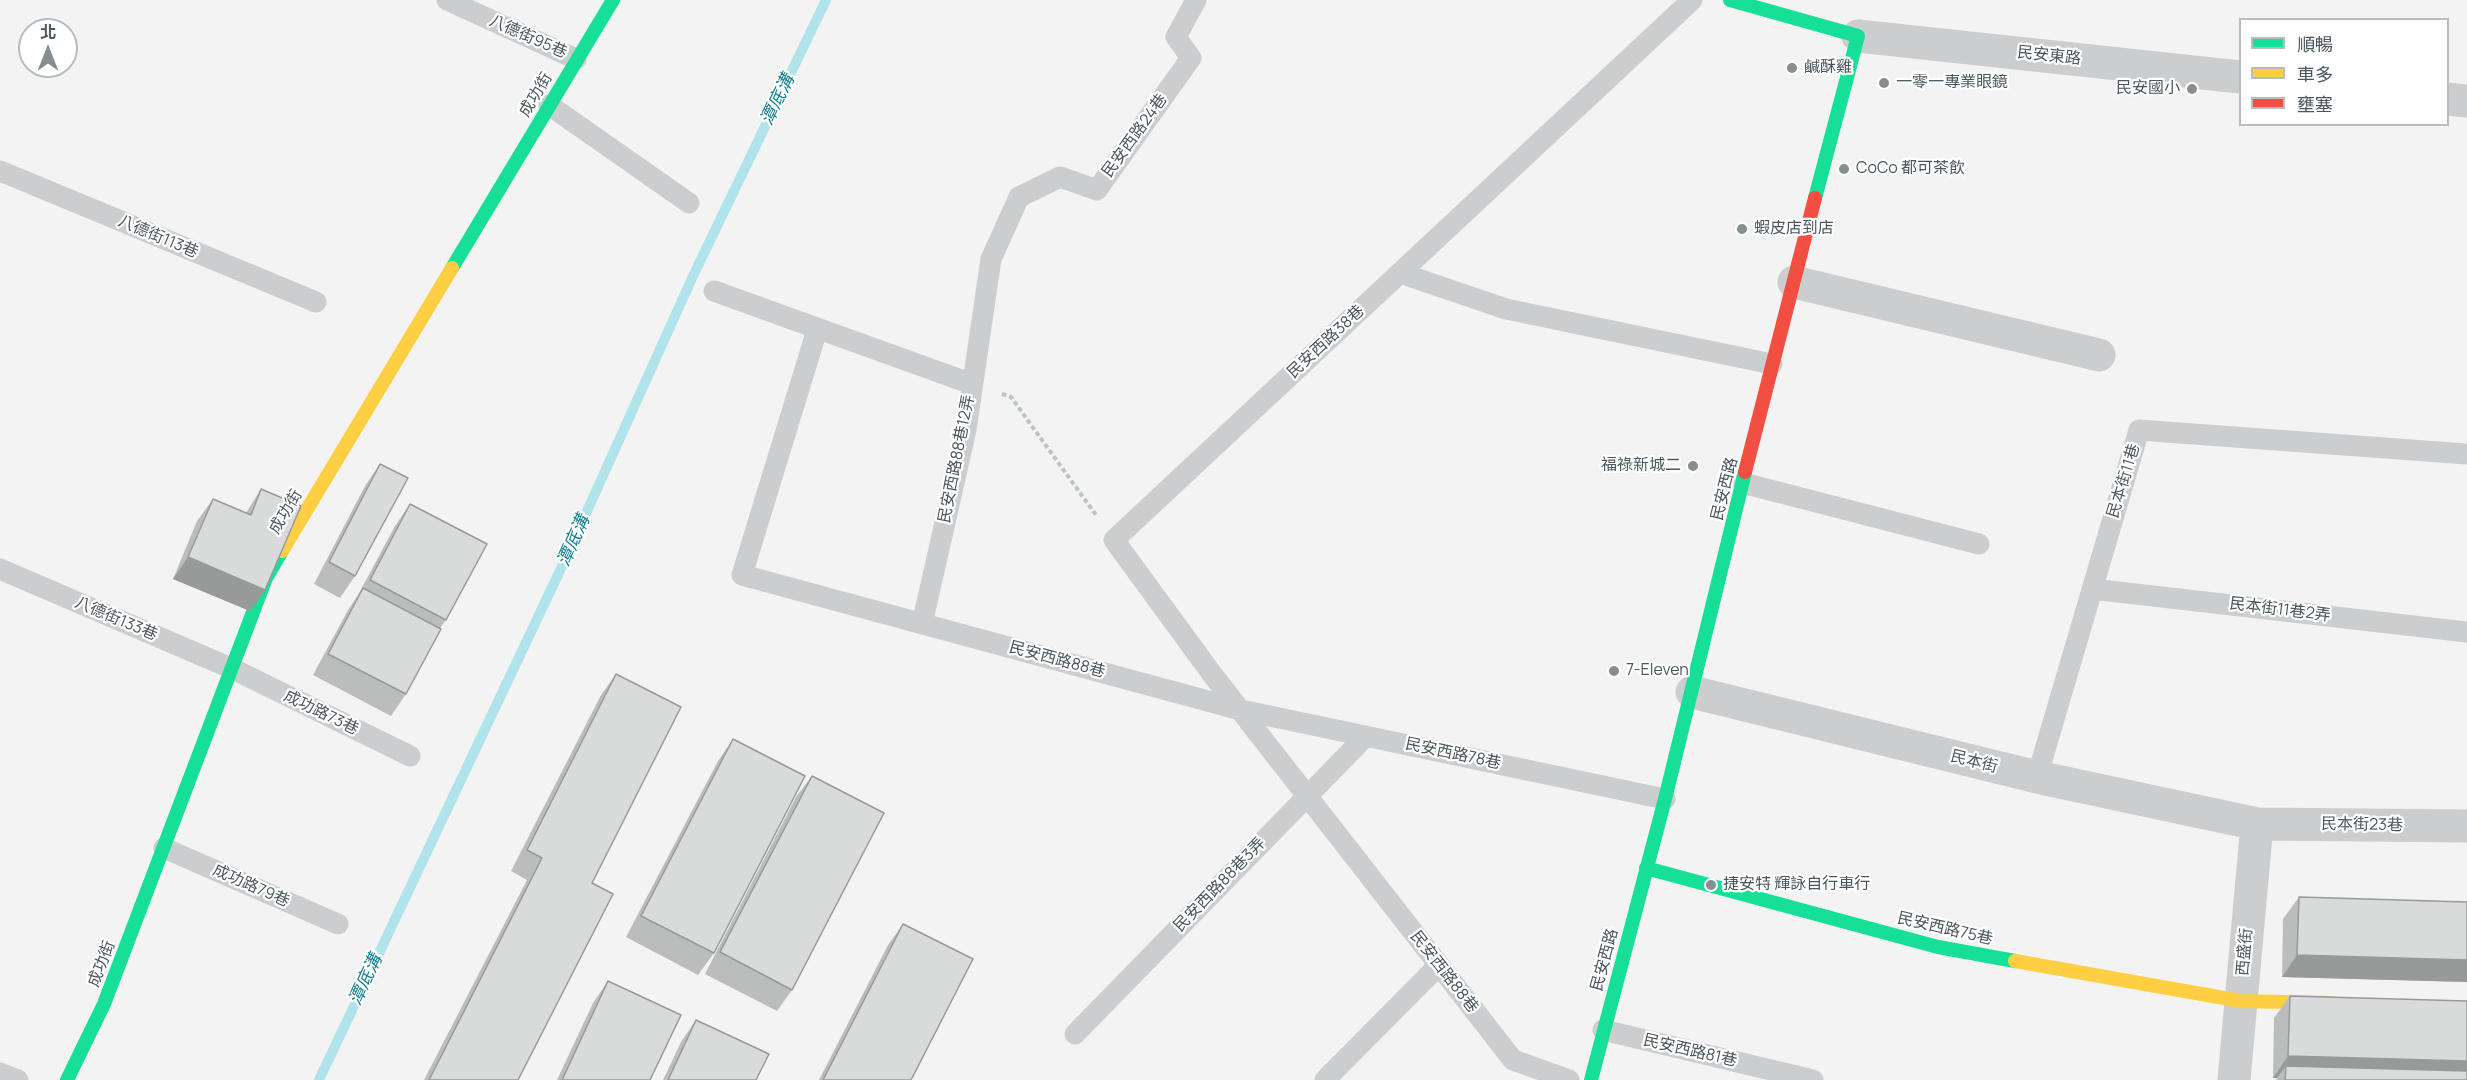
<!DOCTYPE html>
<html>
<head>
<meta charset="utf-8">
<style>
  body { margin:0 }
  #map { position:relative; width:2467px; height:1080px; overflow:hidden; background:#f3f3f3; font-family:Manrope,"Noto Sans TC",sans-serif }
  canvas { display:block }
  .legend { position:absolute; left:2239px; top:18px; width:210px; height:108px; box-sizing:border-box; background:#fff; border:2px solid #b7bcbf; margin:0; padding:8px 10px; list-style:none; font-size:18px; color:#4b575e }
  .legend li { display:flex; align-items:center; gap:12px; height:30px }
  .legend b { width:30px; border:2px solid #b7bcbf }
  .north { position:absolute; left:18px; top:18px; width:60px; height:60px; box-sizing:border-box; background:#fff; border:2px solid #b7bcbf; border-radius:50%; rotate:0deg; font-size:16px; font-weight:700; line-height:24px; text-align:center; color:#4b575e }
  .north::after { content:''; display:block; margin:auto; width:21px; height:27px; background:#868e92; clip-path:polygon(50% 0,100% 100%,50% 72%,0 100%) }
</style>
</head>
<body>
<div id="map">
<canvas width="2467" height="1080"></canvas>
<ul class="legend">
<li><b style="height:8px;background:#16e098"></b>順暢</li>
<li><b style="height:8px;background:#ffcf43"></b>車多</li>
<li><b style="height:8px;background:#f24e42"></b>壅塞</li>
</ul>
<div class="north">北</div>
</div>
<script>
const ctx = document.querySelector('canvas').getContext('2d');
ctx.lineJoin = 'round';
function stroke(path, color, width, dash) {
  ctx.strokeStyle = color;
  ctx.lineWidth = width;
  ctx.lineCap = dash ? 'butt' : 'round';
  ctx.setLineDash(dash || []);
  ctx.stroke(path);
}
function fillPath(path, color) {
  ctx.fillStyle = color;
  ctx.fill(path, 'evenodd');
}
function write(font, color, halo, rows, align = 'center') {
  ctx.font = font + ' Manrope,"Noto Sans TC",sans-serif';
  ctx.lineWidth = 4.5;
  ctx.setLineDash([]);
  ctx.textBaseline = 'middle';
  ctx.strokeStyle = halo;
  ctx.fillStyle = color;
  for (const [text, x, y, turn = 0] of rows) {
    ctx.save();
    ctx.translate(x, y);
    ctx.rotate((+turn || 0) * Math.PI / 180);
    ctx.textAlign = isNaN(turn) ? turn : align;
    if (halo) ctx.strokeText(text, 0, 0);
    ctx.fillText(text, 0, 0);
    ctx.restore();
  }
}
const stream = new Path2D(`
  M319,1080L565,560L693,276L826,0`);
const path = new Path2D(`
  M1002,394L1011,397L1096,515`);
const lane = new Path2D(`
  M447,0L576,59
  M549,105L689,203
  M0,171L316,302
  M1400,273L1506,309L1772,364
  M714,291L972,384
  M817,330L742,575L1241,710L1665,799
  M1743,483L1979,544
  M0,569L233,669L410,756
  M2092,589L2467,632
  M922,624L966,430L991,259L1019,197L1060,177L1097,190L1191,58L1176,37L1196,0
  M2037,777L2139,430L2467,454
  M164,848L338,924
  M1603,1030L1813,1080
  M1075,1034L1366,736
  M0,1073L18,1080
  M1325,1080L1439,965
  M1569,1080L1513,1060L1212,674L1114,540L1692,0`);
const street = new Path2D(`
  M1858,36L2240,77
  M2448,99L2467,101
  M1794,282L2099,355
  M1692,692L2037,777L2257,824L2467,826
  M2234,1080L2257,824`);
const fast = new Path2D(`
  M1730,0L1858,36L1815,198
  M452,268L613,0
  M1646,868L1938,947L2015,961
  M67,1080L104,1004L266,578L282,551
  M1591,1080L1665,799L1745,472`);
const slow = new Path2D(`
  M282,551L452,268
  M2015,961L2241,1001L2330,1003`);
const jam = new Path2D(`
  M1745,472L1815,198`);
const wall = new Path2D(`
  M380,464L355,576L340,598L314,584L365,486Z
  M261,489L250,611L173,579L197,521L213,499L246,513Z
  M410,504L446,620L440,628L406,694L391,716L313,675L348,610L358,595L395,526Z
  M616,674L518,1080H424L527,880L511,871L601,695Z
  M733,739L714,953L698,975L626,937L718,761Z
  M812,776L792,990L777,1011L705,974L796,797Z
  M2299,897L2467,902V982L2282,977L2283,919Z
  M903,924L911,1080H819L888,945Z
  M608,981L650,1080H557L593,1003Z
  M2290,996L2467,1080H2276L2277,1078H2273L2274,1018Z
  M696,1020L756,1080H663L681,1042Z`);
const shadedWall = new Path2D(`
  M188,557L265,590L250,611L173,579Z
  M2297,955L2467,960V982L2282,977Z
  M2288,1056L2467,1061V1080L2286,1066L2277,1078H2273Z`);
const building = new Path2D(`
  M380,464L408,478L355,576L329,562Z
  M261,489L301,506L265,590L188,557L213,499L251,515Z
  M410,504L487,544L446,620L370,580Z
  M363,588L441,629L406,694L328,654Z
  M616,674L681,707L592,883L613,894L518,1080H429L542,858L527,850Z
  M733,739L805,776L714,953L641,916Z
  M812,776L884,813L792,990L720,952Z
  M2299,897L2467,902V960L2297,955Z
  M903,924L973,959L911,1080H823Z
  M608,981L681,1015L650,1080H562Z
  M2290,996L2467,1001V1061L2288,1056Z
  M696,1020L769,1054L756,1080H668Z
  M2286,1066L2467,1071V1080H2285Z`);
const markers = [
  [1792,68,6,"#868e92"],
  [1884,83,6,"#868e92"],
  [2192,89,6,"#868e92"],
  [1844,169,6,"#868e92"],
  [1742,229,6,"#868e92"],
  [1693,466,6,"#868e92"],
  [1614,671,6,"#868e92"],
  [1711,885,6,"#868e92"]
];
const streetNames = [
  ["八德街95巷",528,37,24],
  ["民安東路",2049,56,6],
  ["成功街",536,95,-59],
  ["民安西路24巷",1135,136,-54],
  ["八德街113巷",158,237,23],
  ["民安西路38巷",1326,342,-43],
  ["民安西路88巷12弄",957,459,-79],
  ["民本街11巷",2124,481,-73],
  ["民安西路",1725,489,-76],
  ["成功街",286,512,-59],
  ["民本街11巷2弄",2280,610,7],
  ["八德街133巷",116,619,23],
  ["民安西路88巷",1057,660,15],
  ["成功路73巷",321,713,26],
  ["民安西路78巷",1453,754,12],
  ["民本街",1974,762,14],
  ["民本街23巷",2362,825,1],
  ["民安西路88巷3弄",1220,885,-46],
  ["成功路79巷",251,886,24],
  ["民安西路75巷",1945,929,13],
  ["西盛街",2245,952,-85],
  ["民安西路",1605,960,-75],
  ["成功街",102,964,-69],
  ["民安西路88巷",1444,972,52],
  ["民安西路81巷",1690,1051,13]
];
const poiNames = [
  ["鹹酥雞",1804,68],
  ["一零一專業眼鏡",1896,83],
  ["民安國小",2180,89,"right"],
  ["CoCo 都可茶飲",1856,169],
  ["蝦皮店到店",1754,229],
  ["福祿新城二",1681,466,"right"],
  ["7-Eleven",1626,671],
  ["捷安特 輝詠自行車行",1723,885]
];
const waterNames = [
  ["潭底溝",778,100,-64],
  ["潭底溝",574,541,-66],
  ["潭底溝",366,980,-65]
];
stroke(stream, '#b1e3eb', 10);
stroke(path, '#bac5c1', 4, [4.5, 3]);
stroke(lane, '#cbcdce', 21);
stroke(street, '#cbcdce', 33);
stroke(fast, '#16e098', 14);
stroke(slow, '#ffcf43', 14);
stroke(jam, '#f24e42', 14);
fillPath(wall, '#bbbcbc');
fillPath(shadedWall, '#989999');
fillPath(building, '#d9dbdb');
stroke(building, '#989999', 1.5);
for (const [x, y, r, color] of markers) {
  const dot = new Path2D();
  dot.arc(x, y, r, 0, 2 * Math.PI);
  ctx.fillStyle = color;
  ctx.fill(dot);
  stroke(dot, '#fff', 2);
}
write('16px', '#4b575e', '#fff', streetNames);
write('16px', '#4b575e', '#fff', poiNames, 'left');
write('italic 18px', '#16808f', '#fff', waterNames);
</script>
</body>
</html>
